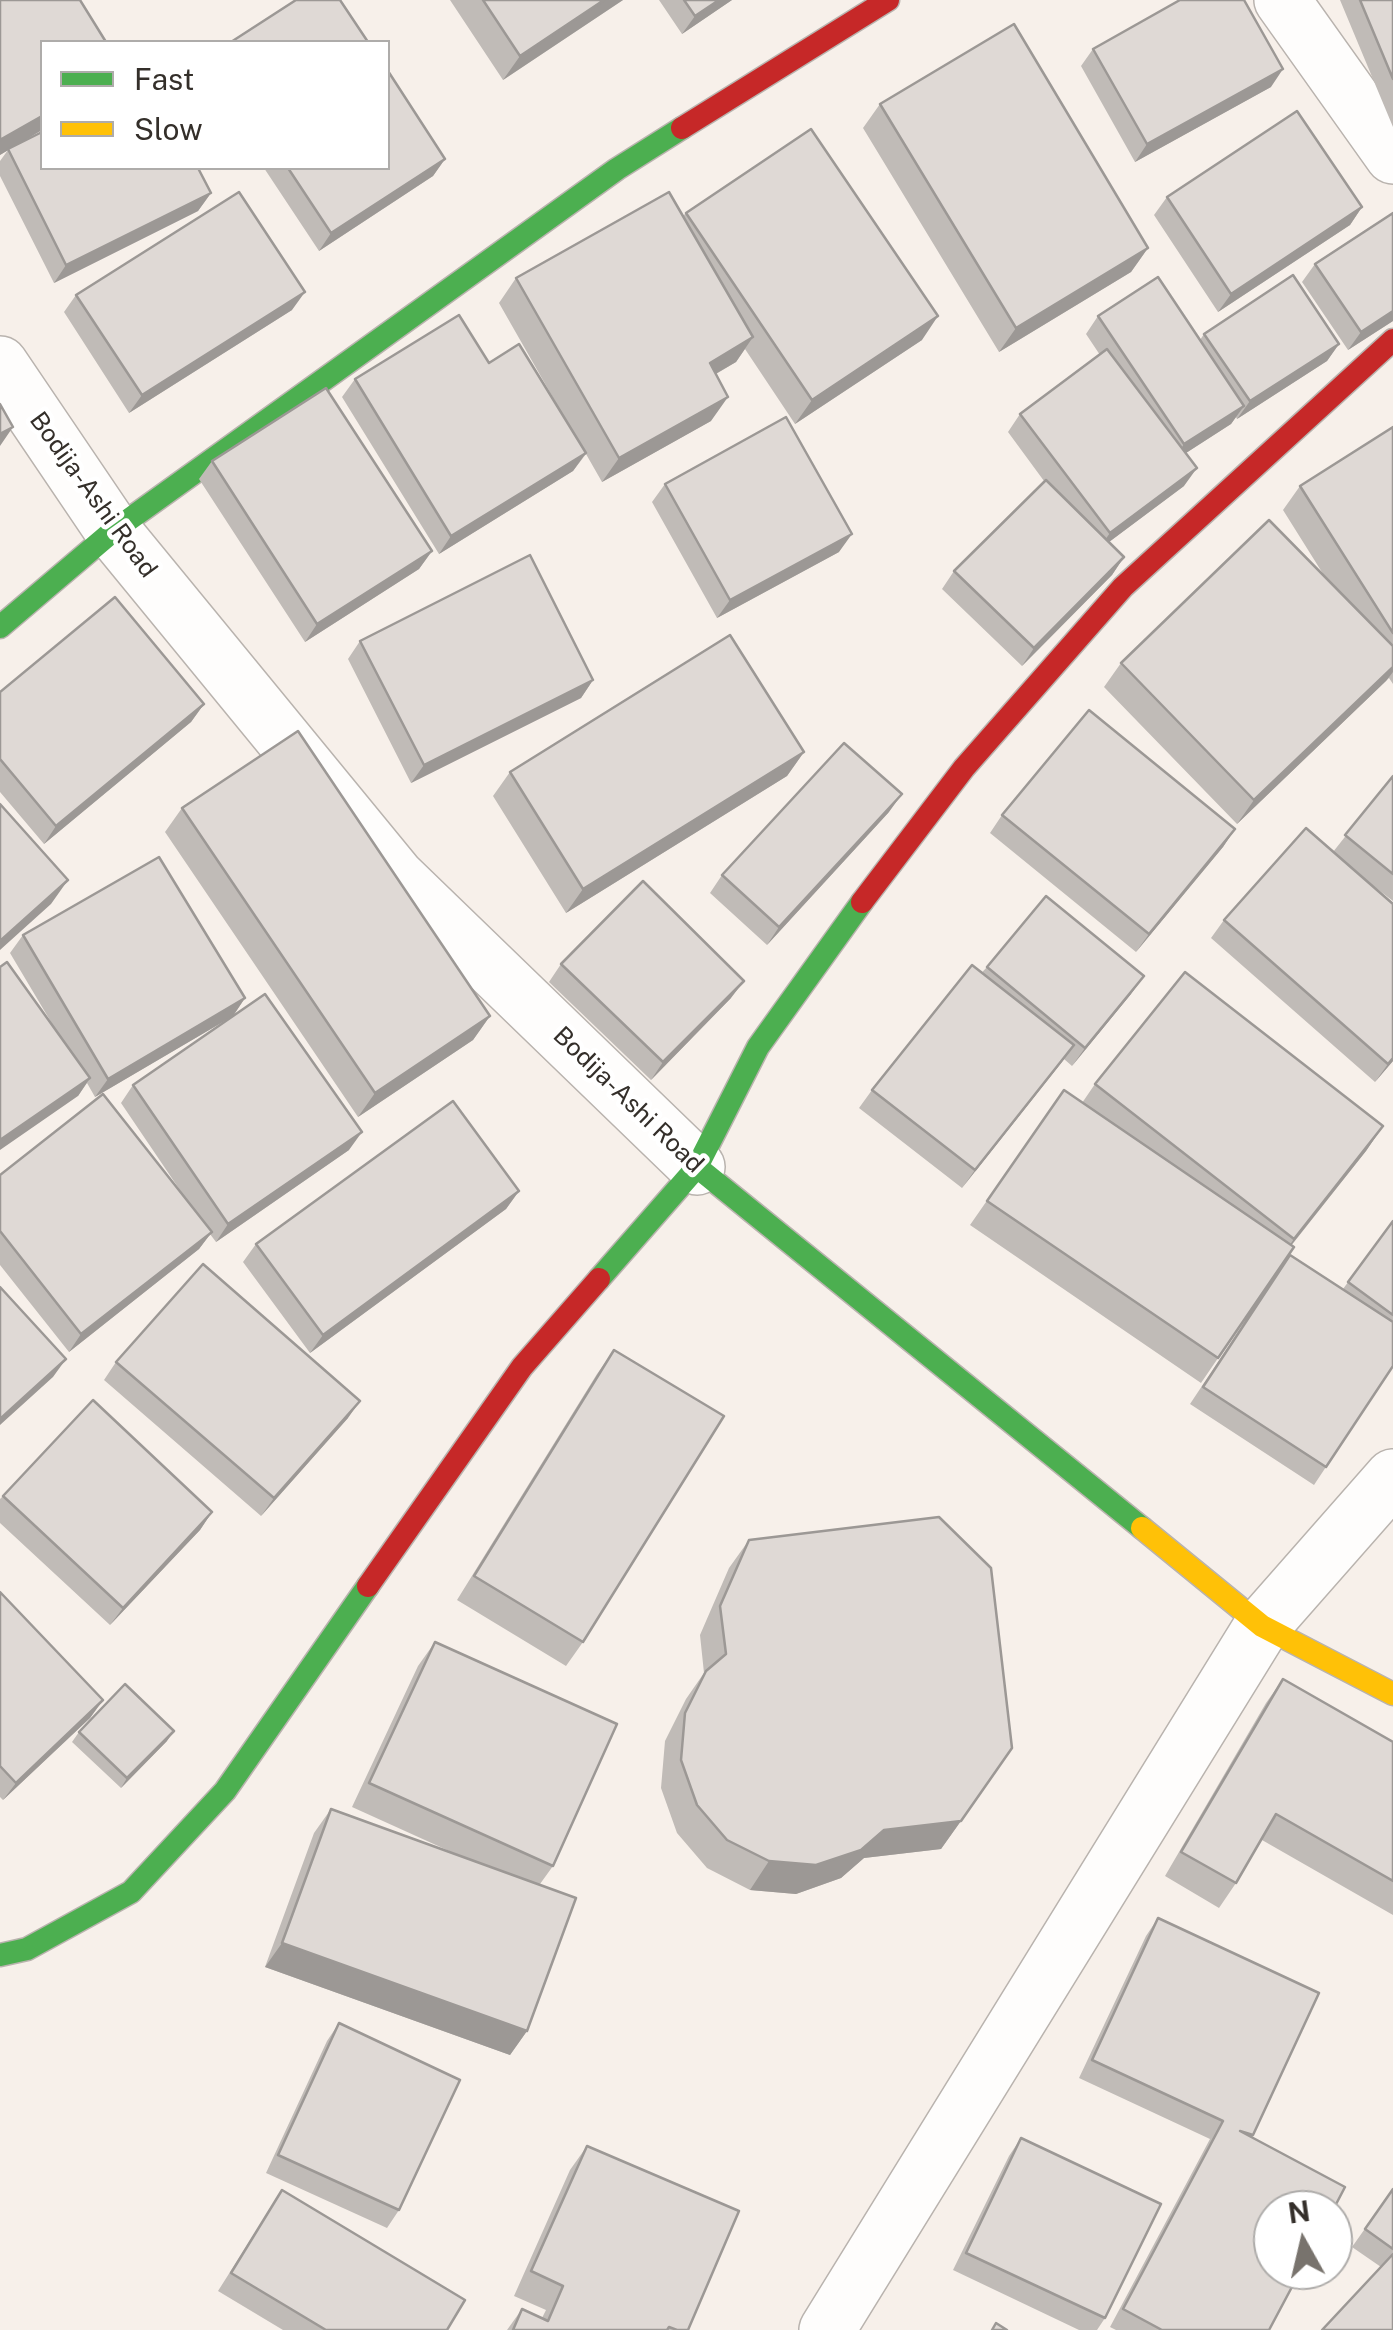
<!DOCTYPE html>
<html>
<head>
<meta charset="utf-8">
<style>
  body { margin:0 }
  #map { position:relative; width:1393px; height:2330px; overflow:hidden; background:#f7f0ea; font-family:"Public Sans",sans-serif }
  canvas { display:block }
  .legend { position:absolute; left:40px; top:40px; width:350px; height:130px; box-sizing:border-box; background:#fff; border:2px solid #aeacaa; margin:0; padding:12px 18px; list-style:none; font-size:30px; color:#342f2a }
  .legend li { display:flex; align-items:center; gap:20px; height:50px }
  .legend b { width:50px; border:2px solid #aeacaa }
  .north { position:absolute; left:1253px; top:2190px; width:100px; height:100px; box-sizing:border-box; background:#fff; border:2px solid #aeacaa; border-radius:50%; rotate:352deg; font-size:28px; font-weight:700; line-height:40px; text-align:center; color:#342f2a }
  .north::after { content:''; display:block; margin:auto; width:35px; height:45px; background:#78736d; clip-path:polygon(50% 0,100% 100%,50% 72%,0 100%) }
</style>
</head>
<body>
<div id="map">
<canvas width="1393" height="2330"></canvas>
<ul class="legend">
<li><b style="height:12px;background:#4caf50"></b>Fast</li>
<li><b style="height:12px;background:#ffc107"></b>Slow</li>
</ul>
<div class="north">N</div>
</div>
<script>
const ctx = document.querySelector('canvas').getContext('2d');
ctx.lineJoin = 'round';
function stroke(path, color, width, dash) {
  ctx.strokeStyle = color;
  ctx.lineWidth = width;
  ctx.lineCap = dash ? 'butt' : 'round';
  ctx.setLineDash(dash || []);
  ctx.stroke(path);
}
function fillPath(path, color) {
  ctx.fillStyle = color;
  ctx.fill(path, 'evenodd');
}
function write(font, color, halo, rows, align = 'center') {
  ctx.font = font + ' "Public Sans",sans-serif';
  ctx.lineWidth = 9;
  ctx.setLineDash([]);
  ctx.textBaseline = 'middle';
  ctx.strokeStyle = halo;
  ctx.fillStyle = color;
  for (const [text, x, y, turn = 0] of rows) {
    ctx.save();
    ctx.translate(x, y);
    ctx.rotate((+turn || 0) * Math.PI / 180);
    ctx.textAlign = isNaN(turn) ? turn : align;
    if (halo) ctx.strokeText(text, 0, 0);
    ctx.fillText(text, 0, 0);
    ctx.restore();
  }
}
const street = new Path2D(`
  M1282,0L1393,156
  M0,364L113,531L396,876L697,1167
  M827,2330L1262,1626L1393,1477`);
const fast = new Path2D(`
  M0,627L113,531L617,169L682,128
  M697,1167L1142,1528
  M599,1279L697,1167L758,1047L862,902
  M0,1955L27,1949L131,1892L225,1791L368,1586`);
const slow = new Path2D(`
  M1142,1528L1262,1626L1393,1694`);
const jam = new Path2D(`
  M682,128L888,0
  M862,902L964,768L1123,587L1393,340
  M368,1586L522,1367L599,1279`);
const wall = new Path2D(`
  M450,0H623L503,80Z
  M659,0H732L682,34Z
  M1340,0H1393V127Z
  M42,42V130L13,147L211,193L198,211L54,283L0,176V161L8,150L0,155Z
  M1093,49L1271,87L1135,162L1081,66Z
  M880,104L1148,248L1131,272L999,352L863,128Z
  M445,159L433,176L319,251L264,168H388Z
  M1167,197L1362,207L1350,225L1218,312L1154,215Z
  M686,213L922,340L795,424L745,349L736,362L716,374L711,421L602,482L586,454L573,471L439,554L342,397L355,379L489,363L580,445L499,303L516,278L683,216Z
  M1393,213V321L1348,350L1302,282L1315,264Z
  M76,295L292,310L129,413L64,312Z
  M1098,316L1200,340L1204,334L1339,344L1327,361L1237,419L1236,417L1231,424L1186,453L1184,486L1109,542L1124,557L1112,575L1022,666L942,589L954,571L1044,481L1008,432L1020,414L1100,355L1086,334Z
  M1393,427V684L1389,678L1237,824L1104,687L1121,663L1325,577L1283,510L1300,486Z
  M212,461L432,551L419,569L305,642L199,479Z
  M665,484L839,552L717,618L652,502Z
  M360,641L593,680L581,698L411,783L348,659Z
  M0,692L204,704L191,722L44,844L0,792Z
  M804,752L787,776L566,913L493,796L510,772Z
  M1393,776V901L1354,871L1393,1061L1375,1082L1211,938L1224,920L1333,852Z
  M182,808L490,1016L473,1040L358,1117L165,832Z
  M889,812L767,945L710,893L722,875Z
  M1002,815L1235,829L1223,847L1136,952L990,833Z
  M23,935L245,998L233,1016L95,1097L87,1083L78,1096L54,1027L10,953Z
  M561,964L731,998L651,1080L549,982Z
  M987,967L1131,994L1072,1066L1064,1059L962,1188L859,1108L872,1090Z
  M1095,1084L1383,1126L1366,1151L1291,1246L1294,1247L1201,1383L970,1225L1064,1090L1082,1103Z
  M133,1085L349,1150L216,1242L210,1234L199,1249L69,1352L0,1265V1175L188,1202L121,1103Z
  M519,1191L506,1209L310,1353L243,1262L256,1244Z
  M1393,1221V1366L1314,1485L1190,1404L1277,1273L1343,1289Z
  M614,1350L583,1642L566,1666L457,1600L597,1374Z
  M116,1362L348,1418L261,1516L104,1380Z
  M3,1496L212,1512L200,1530L110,1625L0,1523V1499Z
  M749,1540L1012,1748L941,1849L864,1858L841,1878L796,1894L750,1890L707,1868L677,1833L661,1788L665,1741L686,1699L704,1673L700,1635L729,1568Z
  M0,1592L103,1700L90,1718L3,1800L0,1797Z
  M435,1642L553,1866L540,1884L527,2031L510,2055L265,1967L314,1833L331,1809L458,1855L352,1807L418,1666Z
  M1283,1679L1393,1742V1915L1262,1840L1236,1883L1219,1908L1165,1876L1266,1703Z
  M79,1732L167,1741L121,1788L72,1742Z
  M1158,1918L1251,2137L1269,2330H1116L1110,2327L1210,2139L1079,2078L1146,1936Z
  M339,2023L399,2210L387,2228L266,2173L327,2041Z
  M1021,2138L1105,2318L1097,2330H1079L953,2270L1009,2156Z
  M587,2146L688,2330H507L522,2309L542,2318L546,2310L514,2296L570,2170Z
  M1393,2189V2330L1381,2267L1352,2247Z
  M282,2190L447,2330H283L218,2291Z`);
const shadedWall = new Path2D(`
  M604,0H623L503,80L520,56Z
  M719,0H732L682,34L695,16Z
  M1283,69L1271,87L1135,162L1147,144Z
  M42,116V130L0,155V140Z
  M445,159L433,176L319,251L331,233Z
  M211,193L198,211L54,283L66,265Z
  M1362,207L1350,225L1218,312L1231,294Z
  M1148,248L1131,272L999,352L1016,328Z
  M305,292L292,310L129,413L142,395Z
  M1393,311V321L1348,350L1361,332Z
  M938,316L922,340L795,424L812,400Z
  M753,337L736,362L693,387L710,363Z
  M1339,344L1327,361L1237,419L1250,401Z
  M728,397L711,421L602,482L619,458Z
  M1244,406L1231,424L1172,462L1184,444Z
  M13,427L0,446V434Z
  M586,453L573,471L439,554L451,536Z
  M1197,468L1184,486L1097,551L1110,533Z
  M852,534L839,552L717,618L730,600Z
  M432,551L419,569L305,642L317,624Z
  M1124,557L1112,575L1022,666L1034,648Z
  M1393,667V672L1386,681L1237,824L1254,800Z
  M593,680L581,698L411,783L424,765Z
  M204,704L191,722L44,844L56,826Z
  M804,752L787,776L566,913L583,889Z
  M902,794L889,812L767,945L779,927Z
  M1235,829L1223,847L1136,952L1149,934Z
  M68,880L51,904L0,950V941Z
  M1144,976L1131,994L1072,1066L1085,1048Z
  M744,981L731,998L651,1080L663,1062Z
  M245,998L233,1016L95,1097L108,1079Z
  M490,1016L473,1040L358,1117L375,1093Z
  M1074,1045L1061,1063L962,1188L975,1170Z
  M1393,1058V1061L1375,1082L1388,1064Z
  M90,1078L78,1096L0,1150V1140Z
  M1383,1126L1366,1151L1277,1263L1294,1239Z
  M362,1132L349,1150L216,1242L228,1224Z
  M519,1191L506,1209L310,1353L323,1335Z
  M212,1232L199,1249L69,1352L81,1334Z
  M66,1359L53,1377L0,1425V1419Z
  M360,1401L348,1418L261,1516L274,1498Z
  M212,1512L200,1530L110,1625L123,1608Z
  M103,1700L90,1718L3,1800L16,1783Z
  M174,1731L167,1741L121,1788L127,1778Z
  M961,1821L941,1849L864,1858L841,1878L796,1894L750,1890L769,1861L884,1830Z
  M282,1943L527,2031L510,2055L265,1967Z`);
const building = new Path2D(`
  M0,0H80L106,42H42V116L0,140Z
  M296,0H340L368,42H231Z
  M483,0H604L520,56Z
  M684,0H719L695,16Z
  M1180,0H1244L1283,69L1147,144L1093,49Z
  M1360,0H1393V79Z
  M1014,24L1148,248L1016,328L880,104Z
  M388,71L445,159L331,233L288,168H388Z
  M1297,111L1362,207L1231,294L1167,197Z
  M811,129L938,316L812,400L686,213Z
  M42,132V168H198L211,193L66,265L8,149Z
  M239,192L305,292L142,395L76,295Z
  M669,192L753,337L710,363L728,397L619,458L516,278Z
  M1393,213V311L1361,332L1315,264Z
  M1293,275L1339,344L1250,401L1204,334Z
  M1158,277L1244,406L1184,444L1098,316Z
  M459,315L489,363L519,344L586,453L451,536L355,379Z
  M1107,349L1197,468L1110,533L1020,414Z
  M326,388L432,551L317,624L212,461Z
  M0,404L13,427L0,434Z
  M786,417L852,534L730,600L665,484Z
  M1393,427V633L1300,486Z
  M1046,480L1124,557L1034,648L954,571Z
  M1269,520L1393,646V667L1254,800L1121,663Z
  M530,555L593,680L424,765L360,641Z
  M115,597L204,704L56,826L0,759V692Z
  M730,635L804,752L583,889L510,772Z
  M1089,710L1235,829L1149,934L1002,815Z
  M298,731L490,1016L375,1093L182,808Z
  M844,743L902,794L779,927L722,875Z
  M1393,776V874L1345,835Z
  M0,804L68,880L0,941Z
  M1306,828L1393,904V1058L1388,1064L1224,920Z
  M159,857L245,998L108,1079L23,935Z
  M643,881L744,981L663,1062L561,964Z
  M1046,896L1144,976L1085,1048L987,967Z
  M7,962L90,1078L0,1140V967Z
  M972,965L1074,1045L975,1170L872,1090Z
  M1185,972L1383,1126L1294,1239L1095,1084Z
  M265,994L362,1132L228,1224L133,1085Z
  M1064,1090L1294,1247L1218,1358L987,1201Z
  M103,1094L212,1232L81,1334L0,1231V1175Z
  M453,1101L519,1191L323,1335L256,1244Z
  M1393,1221V1315L1348,1282Z
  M1290,1255L1393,1322V1366L1326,1467L1203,1387Z
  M203,1264L360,1401L274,1498L116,1362Z
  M0,1287L66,1359L0,1419Z
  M614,1350L724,1416L583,1642L474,1576Z
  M93,1400L212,1512L123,1608L3,1496Z
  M939,1517L991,1568L1012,1748L961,1821L884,1830L861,1850L816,1865L769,1861L727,1840L697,1805L681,1760L685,1713L706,1671L726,1654L720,1606L749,1540Z
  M0,1592L103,1700L16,1783L0,1766Z
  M435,1642L617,1724L553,1866L369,1783Z
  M1283,1679L1393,1742V1881L1276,1814L1236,1883L1181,1852Z
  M125,1684L174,1731L127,1778L79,1732Z
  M331,1809L576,1898L527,2031L282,1943Z
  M1158,1918L1319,1993L1253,2135L1240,2131L1345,2187L1333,2210H1273V2270H1301L1269,2330H1162L1123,2309L1223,2121L1092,2060Z
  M339,2023L460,2080L399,2210L278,2155Z
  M1021,2138L1161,2204L1105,2318L966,2253Z
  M587,2146L739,2211L688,2330H677L669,2327L667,2330H513L522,2309L548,2321L563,2286L531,2271Z
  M1393,2189V2249L1365,2229Z
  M282,2190L465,2300L447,2330H326L231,2273Z
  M1393,2254V2330H1322Z
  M996,2323L1007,2330H992Z`);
const streetNames = [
  ["Bodija-Ashi Road",93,495,54],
  ["Bodija-Ashi Road",628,1100,44]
];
stroke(street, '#b9b3ae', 58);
stroke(fast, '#b9b3ae', 25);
stroke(slow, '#b9b3ae', 25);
stroke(jam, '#b9b3ae', 25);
stroke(street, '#fefdfc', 55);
stroke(fast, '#4caf50', 22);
stroke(slow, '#ffc107', 22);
stroke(jam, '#c62828', 22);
fillPath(wall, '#c0bbb7');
fillPath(shadedWall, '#9c9895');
fillPath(building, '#dfd9d5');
stroke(building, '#9c9895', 2.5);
write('25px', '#342f2a', '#fff', streetNames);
</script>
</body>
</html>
